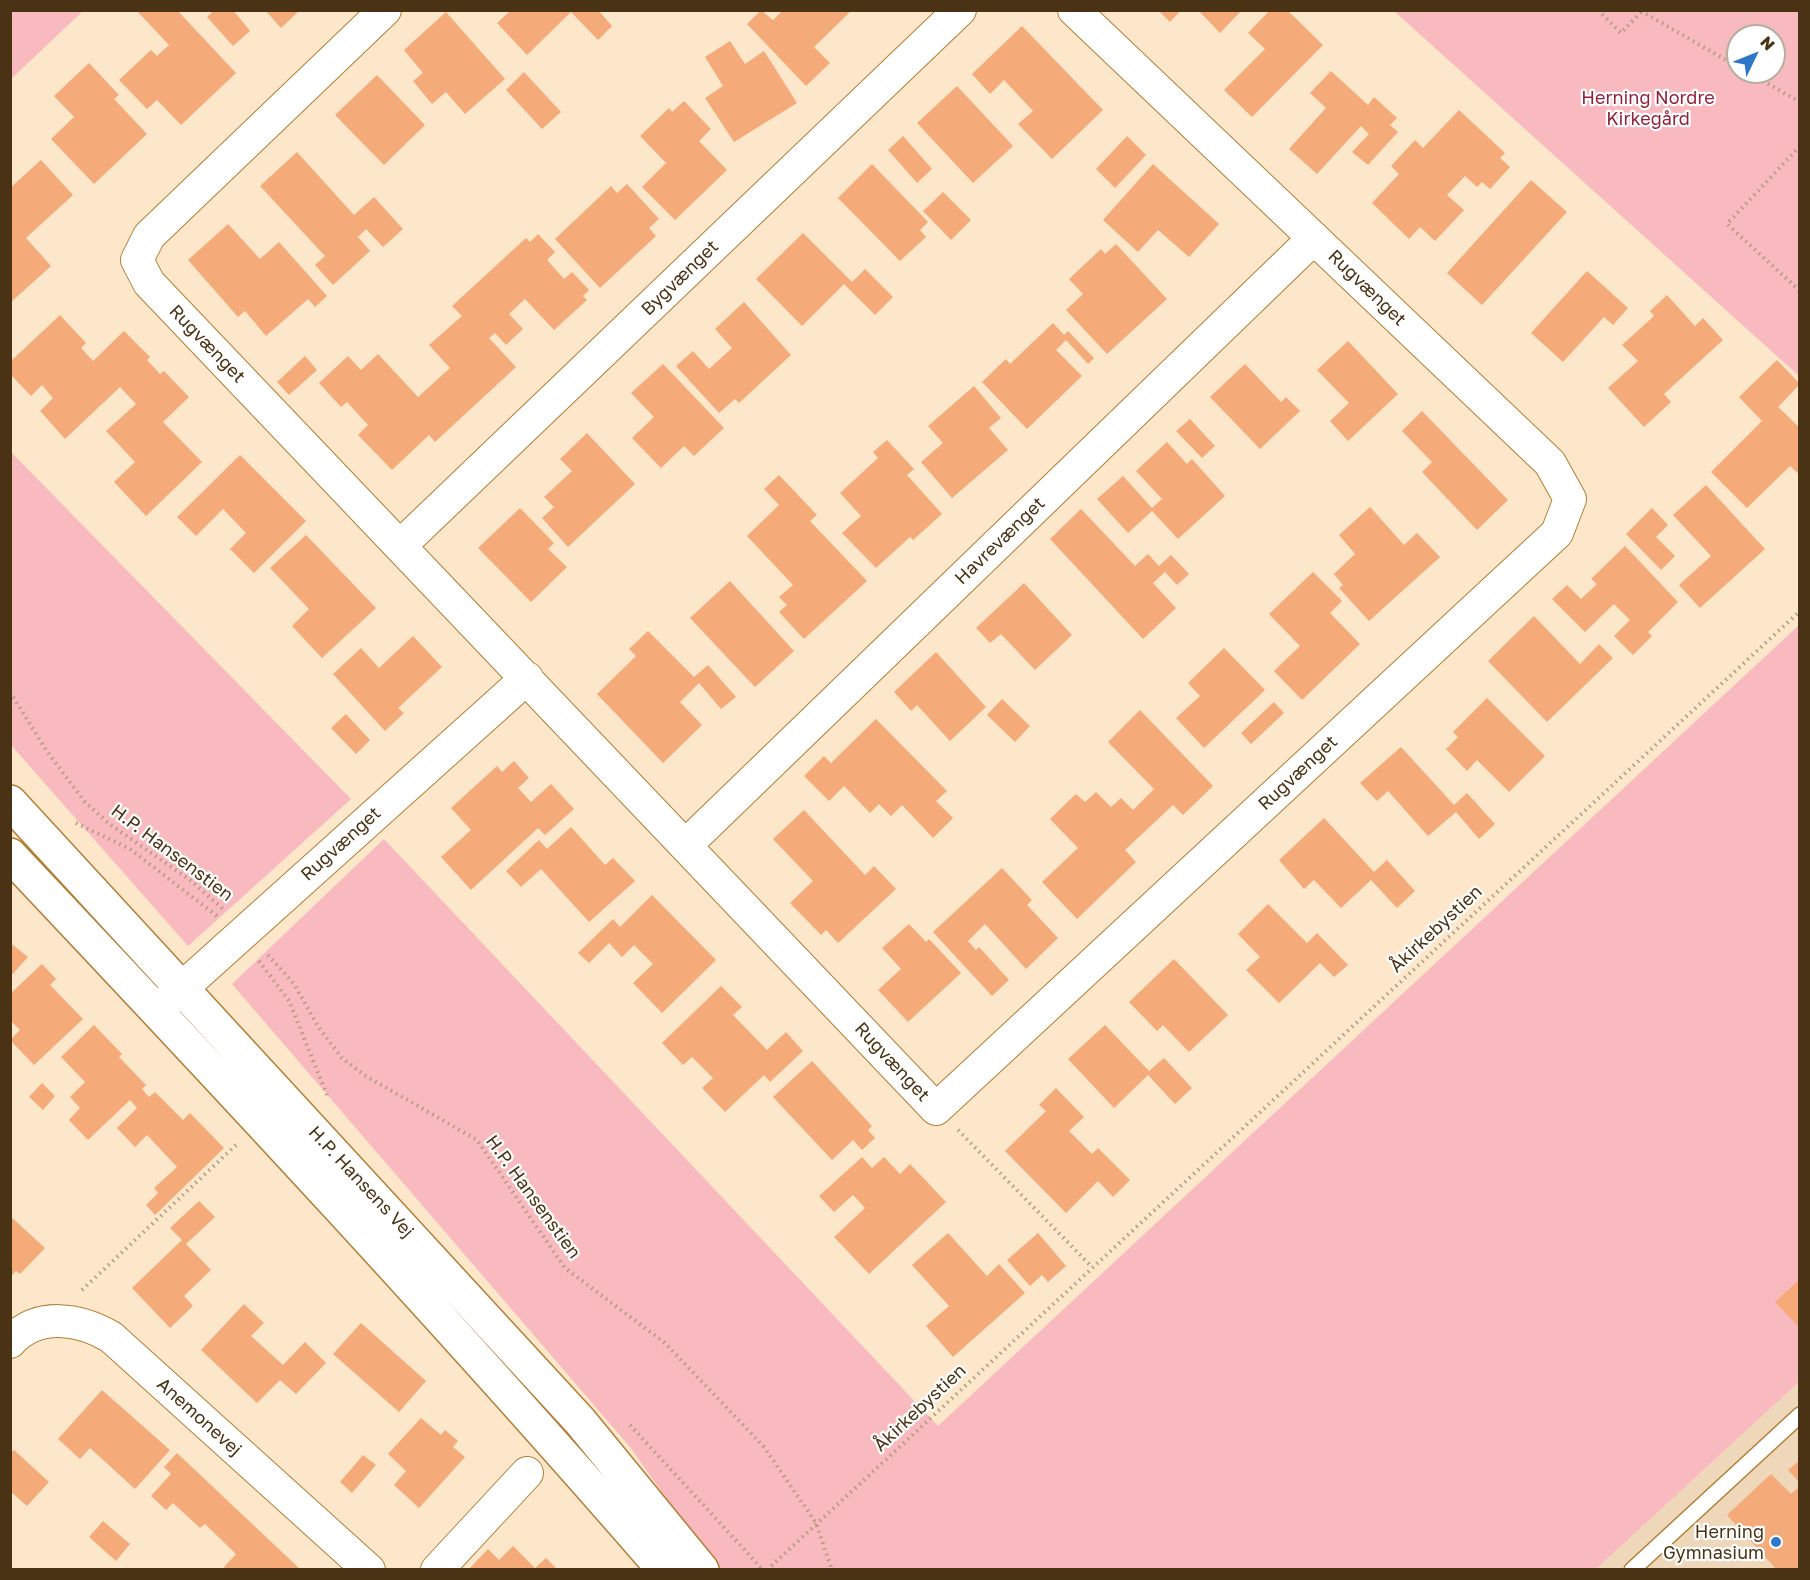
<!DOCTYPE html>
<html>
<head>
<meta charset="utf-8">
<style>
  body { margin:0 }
  #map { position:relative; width:1810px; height:1580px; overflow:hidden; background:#fde7cb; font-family:"Golos Text",sans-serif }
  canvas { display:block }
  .frame { position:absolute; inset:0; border:12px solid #493314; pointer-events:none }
  .north { position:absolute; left:1726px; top:24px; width:60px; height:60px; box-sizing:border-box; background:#fff; border:2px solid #b6ada1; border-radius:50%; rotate:47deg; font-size:16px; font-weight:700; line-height:24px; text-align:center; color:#493314 }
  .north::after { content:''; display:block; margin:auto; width:21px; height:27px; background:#2c77c7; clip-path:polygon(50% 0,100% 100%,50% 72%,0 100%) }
</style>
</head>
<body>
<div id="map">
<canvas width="1810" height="1580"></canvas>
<div class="frame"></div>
<div class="north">N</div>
</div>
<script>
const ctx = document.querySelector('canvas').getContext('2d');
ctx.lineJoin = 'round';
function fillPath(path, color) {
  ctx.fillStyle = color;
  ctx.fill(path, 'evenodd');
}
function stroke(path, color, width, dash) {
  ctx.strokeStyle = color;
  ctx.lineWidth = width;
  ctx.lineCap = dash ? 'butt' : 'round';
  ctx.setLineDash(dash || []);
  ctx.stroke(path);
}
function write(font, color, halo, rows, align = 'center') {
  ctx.font = font + ' "Golos Text",sans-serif';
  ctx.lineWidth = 4.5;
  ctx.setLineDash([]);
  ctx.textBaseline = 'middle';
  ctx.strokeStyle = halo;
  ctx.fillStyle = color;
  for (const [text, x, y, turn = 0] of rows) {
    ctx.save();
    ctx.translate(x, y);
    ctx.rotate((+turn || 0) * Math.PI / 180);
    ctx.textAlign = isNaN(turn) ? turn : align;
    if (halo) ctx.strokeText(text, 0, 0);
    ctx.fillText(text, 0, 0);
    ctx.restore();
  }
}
const built = new Path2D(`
  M1799,1382V1569H1596Z`);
const green = new Path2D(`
  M11,10H83V11L11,79Z
  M1394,11H1799V376ZM1738,36H1774V72H1738Z
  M10,451L351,799L188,946L11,745Z
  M1799,625V1382L1596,1569H716L630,1447L232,984L384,839L938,1426Z`);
const building = new Path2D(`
  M136,10H177L236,73L181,125L157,100L147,109L119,80L151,50L157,56L169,45Z
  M214,10H233L250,31L233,46L207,17Z
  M265,10H300L281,28Z
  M511,10H598L612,26L598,40L571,12L527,55L497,23Z
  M761,10L773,20L783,10H852L814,47L830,63L806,86L747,24Z
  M1158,10H1181L1170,22Z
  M1198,10H1242L1220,33Z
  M1270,10H1287L1323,45L1252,117L1224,90L1265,49L1248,33Z
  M446,12L505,79L465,114L446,92L432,104L413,81L423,73L404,50Z
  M1022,26L1103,110L1052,159L1018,124L1033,111L1004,80L990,94L972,74Z
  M730,41L745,64L764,51L797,103L734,142L705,98L723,86L705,57Z
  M89,63L119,95L114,99L147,134L94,184L51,139L74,117L54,96Z
  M1331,71L1368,105L1374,97L1397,118L1390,125L1398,132L1368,165L1352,152L1369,134L1361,126L1317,174L1289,149L1326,108L1310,93Z
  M524,72L561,112L542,129L506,90Z
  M377,75L425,125L384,165L335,115Z
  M957,86L1013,146L973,183L917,123Z
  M684,101L711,129L699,141L727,170L675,220L642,187L666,163L640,136L669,108L672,112Z
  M1459,110L1505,153L1500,158L1510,167L1490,189L1482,182L1477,187L1465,176L1447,195L1464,210L1435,241L1420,227L1409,239L1372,203L1399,174L1391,166L1415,140L1423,148Z
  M903,136L932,169L917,183L888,150Z
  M1127,136L1146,155L1115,188L1096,169Z
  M297,152L354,215L374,197L403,229L383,247L366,229L358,237L370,251L333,285L315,265L325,256L260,186Z
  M41,160L73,195L26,238L51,266L10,303V188Z
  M872,164L928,222L920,230L926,237L900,261L838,198Z
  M1153,164L1219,224L1189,257L1158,230L1138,252L1103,220Z
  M1531,180L1567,212L1482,305L1447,273Z
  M627,184L659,219L649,228L656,236L600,288L555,239L611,186L617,193Z
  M943,192L971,220L951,240L923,211Z
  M228,224L260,259L279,242L327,296L315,307L308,299L266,336L245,311L238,317L188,260Z
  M803,233L852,282L865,269L893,297L875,315L844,284L802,326L756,279Z
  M538,234L555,252L547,260L564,279L572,272L589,290L583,296L587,300L554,330L525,299L509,314L523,329L506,345L495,333L489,338L516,367L435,442L429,435L392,470L358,435L368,425L347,402L341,407L319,383L348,356L361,370L378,354L418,397L450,368L429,345L462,316L452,306L526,238L530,242Z
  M1116,244L1167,299L1107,354L1066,310L1083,294L1069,279L1101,249L1105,254Z
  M1587,271L1628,308L1613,325L1604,317L1563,362L1531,333Z
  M1667,295L1695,326L1703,318L1723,340L1664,394L1671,402L1644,427L1608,388L1638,361L1622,345L1654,316L1650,311Z
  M744,302L791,355L739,403L735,399L719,413L676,366L693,351L709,369L732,348L715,329Z
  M60,315L86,343L81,348L93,361L124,331L150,357L147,360L160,374L164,371L189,397L163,422L202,462L146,516L114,482L135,462L106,431L136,404L120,387L65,439L40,411L53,398L42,385L31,396L10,374V362Z
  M1053,323L1064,335L1068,331L1094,358L1088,364L1066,340L1056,350L1082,376L1027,429L982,382L1006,359L1010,364Z
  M1348,341L1398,394L1348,441L1330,421L1349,403L1317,370Z
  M305,356L317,370L289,395L277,382Z
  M1777,360L1800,384L1778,407L1800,428V475L1790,466L1747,508L1711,472L1762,421L1739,397Z
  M663,364L724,428L694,456L684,446L661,468L632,438L654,417L631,393Z
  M1245,364L1281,402L1286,397L1300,411L1260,449L1210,397Z
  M974,386L1001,418L989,428L1008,450L952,498L921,462L943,443L928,426Z
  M1422,411L1508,500L1477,530L1422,472L1432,462L1402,431Z
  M1190,419L1215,446L1202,458L1176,431Z
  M587,433L635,484L568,547L542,518L554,507L544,497L572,471L560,459Z
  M887,440L914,469L907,475L942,514L913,540L910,537L876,568L842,533L861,516L840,493L878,458L873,452Z
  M1167,442L1187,464L1192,459L1225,496L1178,539L1152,511L1128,533L1097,499L1123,476L1152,508L1162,499L1136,471Z
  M240,455L306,521L254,573L230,549L246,533L223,509L196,536L177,517Z
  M779,475L817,515L810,521L867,581L804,639L779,612L787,605L779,597L793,585L747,536L779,505L764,489Z
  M1706,485L1765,549L1700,608L1679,585L1711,556L1673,515Z
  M1370,507L1404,545L1417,533L1440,557L1369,621L1339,588L1343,585L1334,574L1355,554L1339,535Z
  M520,508L554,543L548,549L567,567L531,602L478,548Z
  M1652,508L1668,525L1656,537L1675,556L1661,570L1626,534Z
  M1081,509L1135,566L1148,554L1159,566L1171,555L1189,574L1177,585L1165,572L1153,583L1176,608L1143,639L1050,539Z
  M306,535L376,608L322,658L292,626L309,609L270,568Z
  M1625,546L1678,602L1648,632L1652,636L1633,655L1614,636L1630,620L1614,604L1585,632L1552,599L1567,585L1581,599L1597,584L1591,579Z
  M1313,572L1342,601L1330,613L1360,644L1302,700L1274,671L1300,646L1269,614Z
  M730,581L794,651L755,687L690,618Z
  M1024,583L1072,635L1035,670L1001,634L990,643L976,628Z
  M1534,616L1580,664L1599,644L1613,658L1547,722L1488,661Z
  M648,631L694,677L708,665L736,697L721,709L699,683L680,702L702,725L663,763L597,694L636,656L629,649Z
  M413,636L442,667L398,708L404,713L385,731L333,674L361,648L379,668Z
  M1224,648L1265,690L1204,748L1176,718L1200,696L1188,683Z
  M936,652L986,707L950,741L917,705L911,711L894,692Z
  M1487,698L1545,756L1509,792L1477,760L1467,771L1446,749L1458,737L1453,732Z
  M1002,699L1030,726L1015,742L987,715Z
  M1274,702L1284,713L1251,744L1241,733Z
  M1140,710L1213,786L1183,815L1173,805L1125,850L1136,862L1077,919L1042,882L1078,848L1050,819L1076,794L1085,802L1096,792L1111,807L1121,798L1133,810L1154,789L1108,742Z
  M346,714L370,740L356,754L331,728Z
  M876,719L947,791L936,801L953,818L933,838L902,805L891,816L879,804L870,813L844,786L829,801L804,776L824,756L831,763Z
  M1401,747L1454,805L1467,793L1495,824L1479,839L1456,812L1428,836L1388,791L1377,801L1360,783Z
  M514,761L529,778L518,788L531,802L551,784L574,809L545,835L538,828L471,890L441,857L471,830L451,808L497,766L502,772Z
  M804,810L865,875L874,866L896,889L838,943L826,930L821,935L790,903L813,881L773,839Z
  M1324,818L1374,872L1387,860L1415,891L1397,908L1371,880L1341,908L1314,880L1304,889L1279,860Z
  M571,827L605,865L613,858L635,881L589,922L541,869L521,887L506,871L539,840L547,849Z
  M1002,868L1032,900L1027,905L1058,938L1026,969L985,924L968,941L976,950L979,947L1009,980L992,996L933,932Z
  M652,895L716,960L662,1013L633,983L653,964L634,945L622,957L609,943L589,963L578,953L613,919L620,927Z
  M1268,904L1307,943L1317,933L1348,965L1334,977L1320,963L1279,1003L1246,970L1260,957L1238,934Z
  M909,924L926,942L929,939L961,973L908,1022L878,990L901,969L882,948Z
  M13,945L28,957L10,977V947Z
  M1174,959L1228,1015L1189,1052L1163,1025L1157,1031L1129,1002Z
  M42,964L56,979L50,985L83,1019L34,1065L10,1040L20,1030L10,1020V994Z
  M721,986L742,1007L733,1015L767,1050L786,1032L803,1051L770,1082L764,1075L725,1112L702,1088L713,1078L692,1057L683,1065L662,1043Z
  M94,1025L122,1054L119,1057L146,1085L142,1089L149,1097L155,1092L183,1120L190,1113L224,1148L155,1215L146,1205L158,1193L154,1188L177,1167L147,1135L135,1147L117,1128L137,1108L130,1100L88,1140L69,1120L80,1108L70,1097L85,1082L61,1057Z
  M1105,1025L1149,1071L1164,1058L1192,1088L1175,1104L1148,1075L1114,1108L1068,1059Z
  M812,1061L872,1126L868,1130L875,1138L862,1150L853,1140L832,1160L773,1097Z
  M42,1083L55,1096L43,1110L29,1097Z
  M1056,1088L1084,1117L1069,1131L1092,1154L1098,1148L1130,1180L1113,1197L1098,1181L1066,1213L1005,1151L1046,1111L1039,1105Z
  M862,1157L872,1168L884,1157L900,1174L910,1164L946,1202L869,1274L834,1237L865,1208L853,1195L834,1212L819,1196Z
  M199,1201L215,1217L186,1244L211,1270L184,1296L193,1306L170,1328L132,1288L182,1240L170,1228Z
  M10,1216L45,1248L20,1274L16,1271L10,1277Z
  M948,1233L987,1276L999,1264L1025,1293L953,1357L926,1326L949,1306L912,1265Z
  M1038,1233L1066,1266L1048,1282L1042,1275L1030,1286L1007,1260Z
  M1800,1279V1328L1775,1302Z
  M244,1304L264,1323L251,1336L283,1365L305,1342L326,1363L296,1394L280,1380L257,1403L201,1350Z
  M361,1323L426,1381L399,1412L333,1354Z
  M102,1390L170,1450L135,1489L90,1448L80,1459L58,1439Z
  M421,1418L441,1435L445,1430L458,1441L453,1447L465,1457L419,1508L394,1485L406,1471L388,1454Z
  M14,1450L49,1482L27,1506L10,1491V1453Z
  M177,1453L301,1570H227L224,1567L236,1554L205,1524L200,1528L173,1503L166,1510L151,1496L171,1474L164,1467Z
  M363,1455L376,1465L352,1493L340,1482Z
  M1800,1460V1483L1788,1470Z
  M1771,1474L1791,1494L1800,1486V1570H1777L1727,1515Z
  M103,1521L130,1544L116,1561L89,1537Z
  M513,1546L535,1568L546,1558L558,1570H468L488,1549L499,1560Z`);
const path = new Path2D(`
  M1598,10L1621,33L1642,11
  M1641,11L1738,67
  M1747,72L1800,102
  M1800,146L1727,224L1800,291
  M10,692L48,753L85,802L108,823L190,880L223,909
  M76,823L130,849L217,916
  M268,955L294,984L319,1028L342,1058L364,1075L477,1140L565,1268L665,1343L764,1447L816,1523L832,1570
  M259,961L289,1001L327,1095
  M958,1130L1092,1267
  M82,1290L236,1145
  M630,1425L763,1570
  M767,1570L1800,611`);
const service = new Path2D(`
  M1632,1570L1800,1415`);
const minor = new Path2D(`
  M385,10L149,236L137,260L149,283L936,1109L1557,533L1570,499L1550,463L1074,10
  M400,546L960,10
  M686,845L1314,238
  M162,1006L527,678
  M10,1342C38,1311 80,1319 111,1337L369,1570
  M437,1570L527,1473`);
const tertiary = new Path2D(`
  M10,802L580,1421L702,1570
  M10,855C232,1090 452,1326 664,1570`);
const markers = [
  [1776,1542,6,"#2c77c7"]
];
const parkNames = [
  ["Herning Nordre",1648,98],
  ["Kirkegård",1648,119]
];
const streetNames = [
  ["Bygvænget",680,278,-44],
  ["Rugvænget",1367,288,44],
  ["Rugvænget",207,344,46],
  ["Havrevænget",1000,541,-44],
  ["Rugvænget",1298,773,-43],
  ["Rugvænget",341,844,-42],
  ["H.P. Hansenstien",172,853,37],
  ["Åkirkebystien",1436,929,-43],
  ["Rugvænget",892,1062,47],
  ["H.P. Hansens Vej",361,1182,47],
  ["H.P. Hansenstien",533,1197,54],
  ["Åkirkebystien",920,1408,-43],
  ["Anemonevej",199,1417,42]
];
const poiNames = [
  ["Herning",1764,1532],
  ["Gymnasium",1764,1553]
];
fillPath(built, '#efd7b9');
fillPath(green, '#f9babf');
fillPath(building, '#f5aa79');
stroke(service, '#b27e35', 18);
stroke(minor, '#b27e35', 34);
stroke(tertiary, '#b27e35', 36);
stroke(path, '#b09a7d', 4, [1.5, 4.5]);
stroke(service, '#fff', 15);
stroke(minor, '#fff', 32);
stroke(tertiary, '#fff', 33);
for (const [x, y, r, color] of markers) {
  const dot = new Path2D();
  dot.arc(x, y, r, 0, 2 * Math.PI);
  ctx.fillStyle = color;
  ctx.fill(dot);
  stroke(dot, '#fff', 2);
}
write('18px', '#92213b', '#fff', parkNames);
write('18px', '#493314', '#fff', streetNames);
write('18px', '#493314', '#fff', poiNames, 'right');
</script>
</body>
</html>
